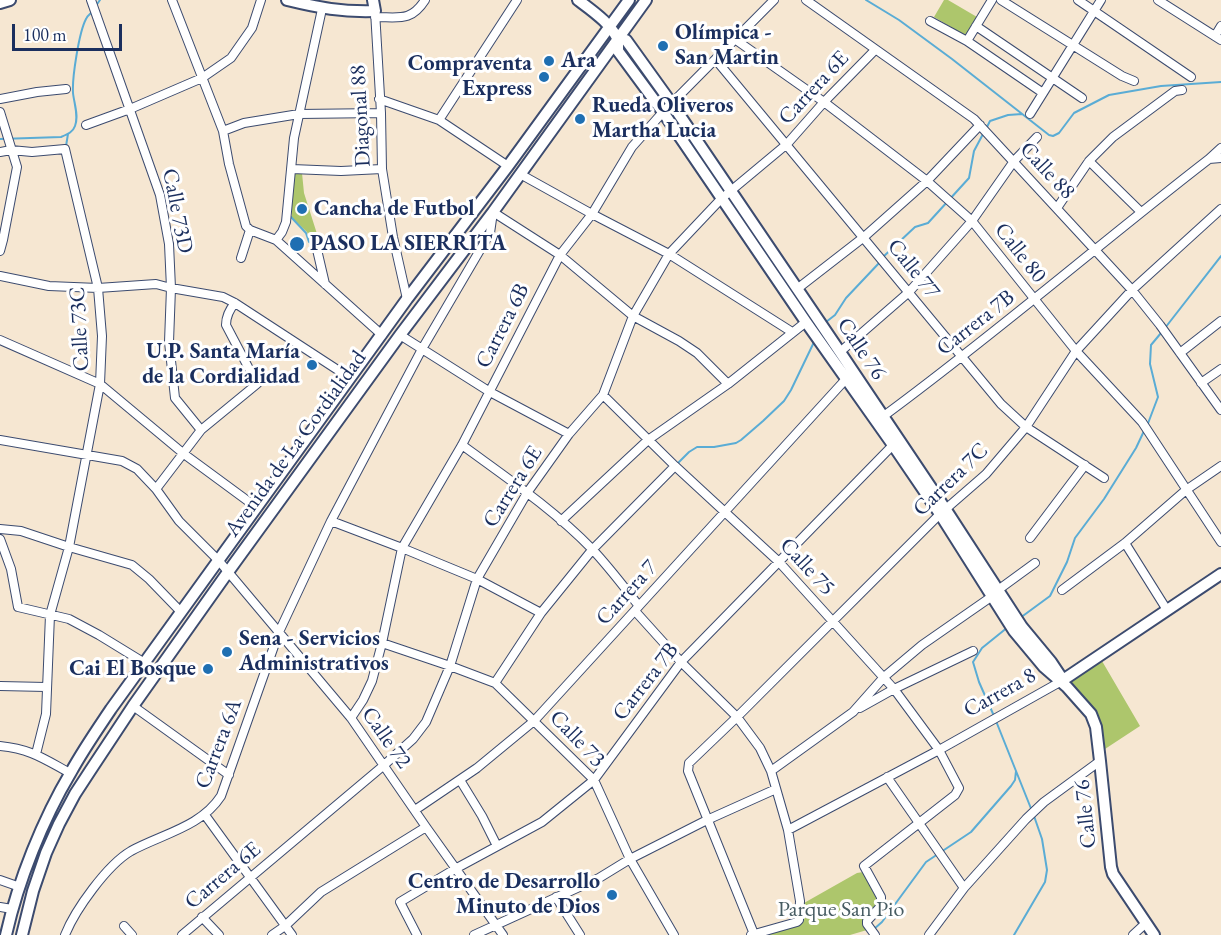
<!DOCTYPE html>
<html>
<head>
<meta charset="utf-8">
<style>
  body { margin:0 }
  #map { position:relative; width:1221px; height:935px; overflow:hidden; background:#f6e7d2; font-family:"EB Garamond",serif }
  canvas { display:block }
  .scale { position:absolute; left:12px; top:24px; width:110px; height:27px; box-sizing:border-box; border:3px solid #1b2f5e; border-top:0; padding-left:8px; font-size:18px; line-height:21px; white-space:nowrap; color:#1b2f5e; -webkit-text-stroke:4px #fff; paint-order:stroke }
</style>
</head>
<body>
<div id="map">
<canvas width="1221" height="935"></canvas>
<div class="scale">100 m</div>
</div>
<script>
const ctx = document.querySelector('canvas').getContext('2d');
ctx.lineJoin = 'round';
function fillPath(path, color) {
  ctx.fillStyle = color;
  ctx.fill(path, 'evenodd');
}
function stroke(path, color, width, dash) {
  ctx.strokeStyle = color;
  ctx.lineWidth = width;
  ctx.lineCap = dash ? 'butt' : 'round';
  ctx.setLineDash(dash || []);
  ctx.stroke(path);
}
function write(font, color, halo, rows, align = 'center') {
  ctx.font = font + ' "EB Garamond",serif';
  ctx.lineWidth = 6;
  ctx.setLineDash([]);
  ctx.textBaseline = 'middle';
  ctx.strokeStyle = halo;
  ctx.fillStyle = color;
  for (const [text, x, y, turn = 0] of rows) {
    ctx.save();
    ctx.translate(x, y);
    ctx.rotate((+turn || 0) * Math.PI / 180);
    ctx.textAlign = isNaN(turn) ? turn : align;
    if (halo) ctx.strokeText(text, 0, 0);
    ctx.fillText(text, 0, 0);
    ctx.restore();
  }
}
const green = new Path2D(`
  M944,0H948L977,17L966,36L934,17Z
  M295,173H302L304,193L318,237L310,239L307,232L292,218V195Z
  M1102,661L1140,726L1105,749L1098,727L1071,681Z
  M863,872L878,896L877,904L865,926L867,930L850,935H755L802,923L804,903L857,873Z`);
const stream = new Path2D(`
  M866,0L899,20L952,59L1049,135L1053,136L1059,133L1074,113L1109,95L1161,86L1221,82
  M95,7L100,0
  M986,129L990,121L1008,115L1022,114
  M0,139L61,137C68,134 73,132 75,126C79,116 74,103 73,93C72,78 79,32 86,19C87,16 90,14 92,12
  M66,146L68,134
  M290,216L306,233L309,242L314,245
  M883,257L915,227L928,223L969,178L974,151L983,134
  M826,322L835,315L846,298L880,262
  M1165,328L1221,256
  M1147,426L1158,397L1150,364L1151,345L1161,333
  M677,464L689,452L697,447H714L736,443L741,440L763,421L784,401L791,390L815,340
  M1020,618L1050,596L1067,562L1075,538L1104,499L1136,448L1144,431
  M994,716L979,682L973,662L982,648L1008,627
  M996,721L1032,811
  M874,929L882,922L926,862L971,832L1011,786L1015,780L1016,771
  M1014,935L1045,882L1047,870L1042,839L1034,816`);
const street = new Path2D(`
  M91,0L160,195L169,244L171,288L169,342L175,398L201,430
  M172,0L223,131L229,164L246,226L250,230L276,240L382,335
  M806,0L974,119L1132,290L1160,325L1221,410
  M1001,0L1122,76L1134,81
  M1078,0L1191,77
  M1158,0L1221,40
  M375,11L381,113L382,169L393,237L407,299
  M375,17C399,17 411,22 425,0
  M930,21L967,41L1043,93
  M976,26L1082,98
  M1215,36L1221,26
  M736,40L824,102L927,181L972,221L1076,351L1142,422L1221,542
  M967,41L992,0
  M716,60L1001,404L1026,427L1104,478
  M0,99L37,92L66,89
  M379,99L439,120L508,166
  M0,112L17,167L3,240L0,251
  M1030,114L1101,0
  M439,120L517,0
  M86,125L130,109L202,78L231,58L252,28L261,0
  M223,131L244,123L299,114L381,113
  M0,152L11,150L32,152L65,149L98,288L102,336L100,384L69,547L50,615L46,714L36,754
  M1209,159L1221,148
  M1089,161L1141,212
  M292,169L341,171L382,169
  M520,174L592,214L669,254L792,332
  M1057,208L1089,161L1113,137L1175,91L1182,90
  M493,212L560,255L633,316L679,341L697,353L728,384
  M276,240L282,232L286,222L294,138L322,9
  M315,241L325,284
  M241,258L250,230
  M0,276L49,286L98,288L156,284L171,288L223,297L235,303L350,378
  M797,289L864,237L927,181L980,125
  M400,335L490,392L569,434
  M0,340L100,384L184,454L256,507
  M840,352L909,292L972,221L1014,161L1037,137
  M1180,353L1221,321
  M1201,383L1221,369
  M603,395L675,466L779,562L894,689L939,750L959,788L955,795L864,866L881,897V906L867,921V924L875,935
  M881,418C993,336 1099,244 1209,159L1221,158
  M0,440L122,461L137,469L156,489L179,521L219,561L351,718L426,827L503,935
  M462,445C507,478 553,509 592,549C609,567 624,587 639,606
  M156,489L201,430L257,384L226,325C226,316 229,310 235,303
  M331,521L402,548L477,579L541,613
  M561,521L648,440L728,384L806,322
  M0,529L21,531L69,547L132,565L149,579L181,612
  M1030,538L1085,465
  M0,539L11,569L18,607L69,619L99,635L143,662
  M1125,543L1167,610
  M998,590L1035,563
  M1062,590L1125,543L1186,490L1221,466
  M635,611L681,662L737,717L760,748L771,771L788,830L800,901L799,920L797,922L751,935
  M382,643L450,666L495,683L594,780L630,859L674,935
  M495,683L541,613L592,550L675,466
  M0,686L46,687
  M133,706L229,775
  M860,708L894,689L973,651
  M351,718L363,700L372,681L382,643L402,548L462,445L560,255L592,214L632,147L663,112L774,0
  M0,746C31,749 44,759 70,773
  M771,771L853,712L884,677L922,645L991,597
  M887,777L964,888
  M460,780L482,816L497,846
  M415,810L477,768L534,721L846,379
  M205,815L292,935
  M788,830L939,750L1060,682
  M0,880L20,887
  M556,897L580,935
  M0,907L12,909
  M202,917L219,935
  M124,926L132,935
  M754,934L688,771L689,763L737,717L940,514L986,474L1026,427L1076,351L1132,290L1221,209
  M65,935C75,910 107,865 131,851C162,834 201,827 221,796L279,632L331,521L422,349L490,233L493,212
  M182,935L383,766L413,739L426,722L450,666L477,579L527,493L569,434L603,395L633,316L669,254L721,199L787,144L824,102L875,50
  M272,935L285,926L321,892L426,827
  M417,935L400,902L455,869L542,822L594,780L681,662L893,445
  M474,935L599,878L630,859L707,820L776,789
  M929,935L964,888L1026,819L1044,802L1100,761
  M1133,935L1146,923`);
const secondary = new Path2D(`
  M287,0C320,8 341,12 375,11L373,0
  M578,0C590,9 615,26 618,42C618,45 618,48 618,51L663,112L806,322L893,445L940,514L1014,631L1044,667L1067,687L1091,714L1096,727L1100,761L1111,867L1113,874L1154,935
  M0,3L10,0
  M618,39L626,40L672,104L840,352L946,510L1022,627L1051,662L1061,677
  M1060,682L1221,574
  M6,935C18,881 43,819 71,772C83,750 97,730 111,709L407,299L508,166L629,0
  M22,935L33,891L46,853L59,824L75,794L90,771L133,706L228,572L400,335L493,212L646,0`);
const markers = [
  [663,46,6,"#1f6fb2"],
  [549,61,6,"#1f6fb2"],
  [544,77,6,"#1f6fb2"],
  [580,119,6,"#1f6fb2"],
  [302,209,6,"#1f6fb2"],
  [297,244,8,"#1f6fb2"],
  [312,365,6,"#1f6fb2"],
  [227,652,6,"#1f6fb2"],
  [208,669,6,"#1f6fb2"],
  [612,895,6,"#1f6fb2"]
];
const poiNames = [
  ["Olímpica -",675,33],
  ["San Martin",675,58],
  ["Ara",561,61],
  ["Compraventa",532,64,"right"],
  ["Express",532,89,"right"],
  ["Rueda Oliveros",592,106],
  ["Martha Lucia",592,131],
  ["Cancha de Futbol",314,209],
  ["PASO LA SIERRITA",310,244],
  ["U.P. Santa María",300,352,"right"],
  ["de la Cordialidad",300,377,"right"],
  ["Sena - Servicios",239,639],
  ["Administrativos",239,664],
  ["Cai El Bosque",196,669,"right"],
  ["Centro de Desarrollo",600,882,"right"],
  ["Minuto de Dios",600,907,"right"]
];
const streetNames = [
  ["Carrera 6E",814,88,-47],
  ["Diagonal 88",361,116,-93],
  ["Calle 88",1047,171,47],
  ["Calle 73D",177,211,79],
  ["Calle 80",1020,253,52],
  ["Calle 77",913,269,51],
  ["Carrera 7B",976,323,-38],
  ["Carrera 6B",503,326,-63],
  ["Calle 73C",80,329,-93],
  ["Calle 76",861,349,56],
  ["Avenida de La Cordialidad",296,444,-54],
  ["Carrera 7C",951,480,-44],
  ["Carrera 6E",513,487,-58],
  ["Calle 75",807,567,47],
  ["Carrera 7",627,593,-48],
  ["Carrera 7B",646,682,-52],
  ["Carrera 8",1000,693,-29],
  ["Calle 72",386,738,55],
  ["Calle 73",577,739,46],
  ["Carrera 6A",219,744,-69],
  ["Calle 76",1086,814,-96],
  ["Carrera 6E",223,876,-40]
];
const parkNames = [
  ["Parque San Pio",841,910]
];
fillPath(green, '#adc66c');
stroke(stream, '#5aacd5', 2);
stroke(street, '#3c4b6f', 10);
stroke(secondary, '#3c4b6f', 14);
stroke(street, '#fff', 8);
stroke(secondary, '#fff', 10);
for (const [x, y, r, color] of markers) {
  const dot = new Path2D();
  dot.arc(x, y, r, 0, 2 * Math.PI);
  ctx.fillStyle = color;
  ctx.fill(dot);
  stroke(dot, '#fff', 2);
}
write('bold 22px', '#1b2f5e', '#fff', poiNames, 'left');
write('22px', '#1b2f5e', '#fff', streetNames);
write('22px', '#475c62', '#fff', parkNames);
</script>
</body>
</html>
